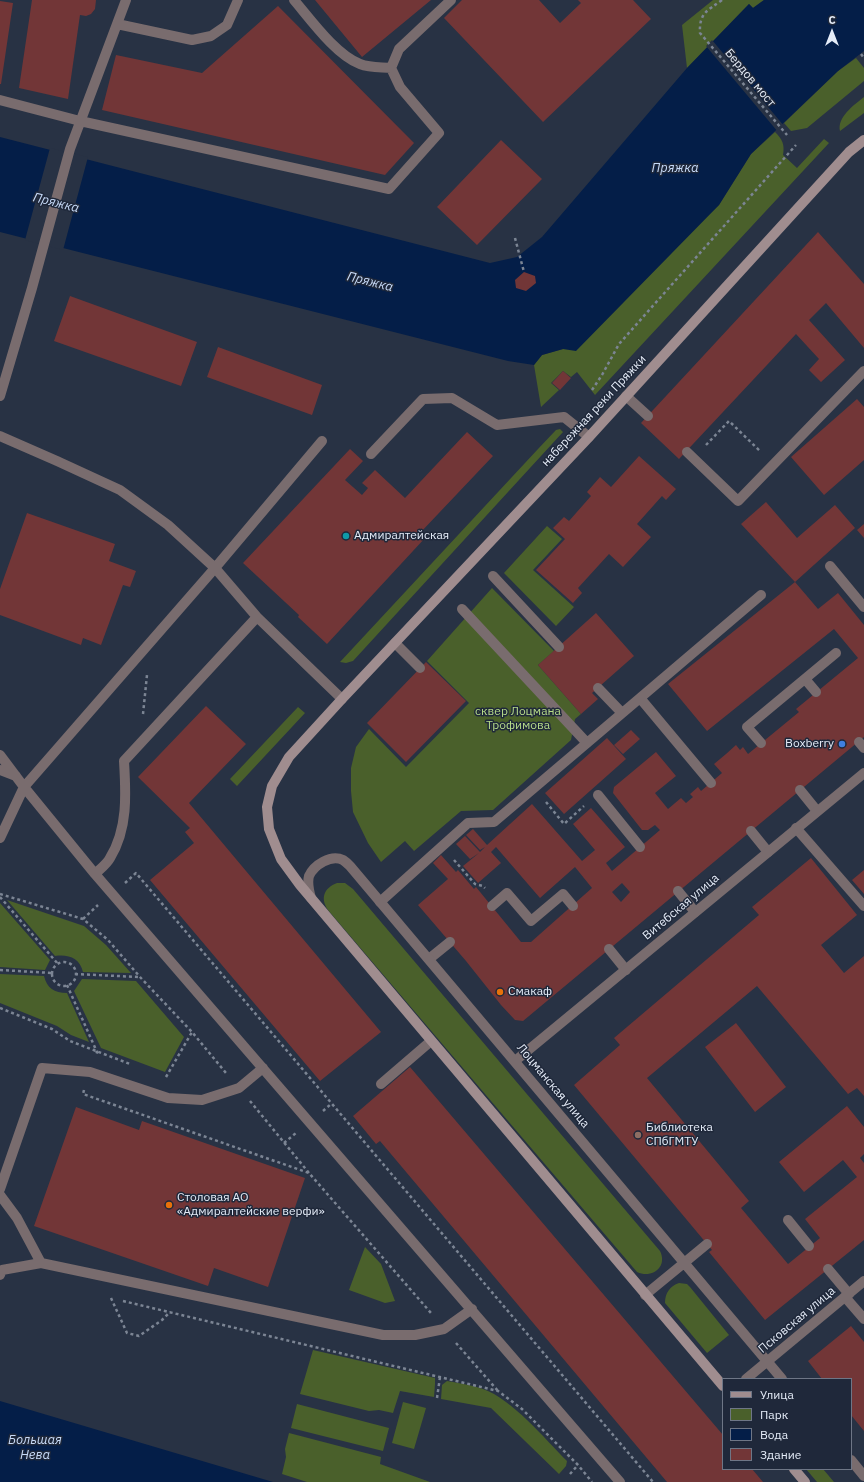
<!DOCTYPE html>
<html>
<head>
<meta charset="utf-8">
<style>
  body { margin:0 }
  #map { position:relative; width:864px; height:1482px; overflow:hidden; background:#283244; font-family:"IBM Plex Sans",sans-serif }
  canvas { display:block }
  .legend { position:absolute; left:722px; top:1378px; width:130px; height:92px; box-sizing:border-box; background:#1f283a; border:1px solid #6e7686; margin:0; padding:5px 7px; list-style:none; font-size:12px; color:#e5ecf8 }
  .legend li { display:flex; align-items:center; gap:8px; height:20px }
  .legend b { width:20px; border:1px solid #6e7686 }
  .north { position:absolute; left:812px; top:12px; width:40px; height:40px; -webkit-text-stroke:3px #1f283a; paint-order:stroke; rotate:0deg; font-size:11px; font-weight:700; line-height:16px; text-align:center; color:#e5ecf8 }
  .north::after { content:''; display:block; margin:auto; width:14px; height:18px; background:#e5ecf8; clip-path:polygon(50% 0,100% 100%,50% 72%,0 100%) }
</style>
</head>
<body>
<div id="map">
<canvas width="864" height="1482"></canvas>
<ul class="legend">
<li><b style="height:5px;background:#a08d8f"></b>Улица</li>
<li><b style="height:11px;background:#4a602b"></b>Парк</li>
<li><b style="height:11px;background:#041e48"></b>Вода</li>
<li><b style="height:11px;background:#723637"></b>Здание</li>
</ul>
<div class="north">С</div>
</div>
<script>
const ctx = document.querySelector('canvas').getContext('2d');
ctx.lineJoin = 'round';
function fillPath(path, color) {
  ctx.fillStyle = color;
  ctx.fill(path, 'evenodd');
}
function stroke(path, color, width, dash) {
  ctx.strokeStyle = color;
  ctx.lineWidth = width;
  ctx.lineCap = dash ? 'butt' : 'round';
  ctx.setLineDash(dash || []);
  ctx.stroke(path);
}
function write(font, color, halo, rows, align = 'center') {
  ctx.font = font + ' "IBM Plex Sans",sans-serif';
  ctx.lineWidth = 3;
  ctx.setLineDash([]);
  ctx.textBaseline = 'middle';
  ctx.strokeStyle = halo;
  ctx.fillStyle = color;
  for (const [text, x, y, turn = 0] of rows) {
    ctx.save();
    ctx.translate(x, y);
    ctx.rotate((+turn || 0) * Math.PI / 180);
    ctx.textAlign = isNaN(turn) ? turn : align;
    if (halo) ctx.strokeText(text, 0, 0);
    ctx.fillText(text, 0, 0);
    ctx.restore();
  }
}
const green = new Path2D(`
  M713,0H764L753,8L749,4L687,68L682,25Z
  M856,58L864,68V81L807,128L791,131L784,123L838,71Z
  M864,97V113L840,131C837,117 854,105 864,97Z
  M775,132C782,139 785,144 783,155L797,168L824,139L829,143L595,395L577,372L571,377L563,371L551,383L559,390L541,407L534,365L542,355L563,349L719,205L751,154Z
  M560,429L563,432L353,661L346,663L340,662L538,449L556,430Z
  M547,526L562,539L533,570L574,607L556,626L504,573Z
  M492,588L554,651L538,665L581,714L575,719L571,740L493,810L461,811L414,851L405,841L381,862L368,843L353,812L351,791V768L356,747L369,729L406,767L469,703L427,661Z
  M298,707L305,713L237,786L230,779Z
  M337,883H345L353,889L660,1251C668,1267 652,1279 637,1272L328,910C320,898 324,888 337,883Z
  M7,900L84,926L106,945L131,973L83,972C80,958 68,954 55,956Z
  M0,903L50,960L45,970L0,967Z
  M0,974L44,976C47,988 54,993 67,993L89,1042L71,1035L57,1026L0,1003Z
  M82,979L136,981L184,1037L165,1072L101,1048L74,991Z
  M365,1247L381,1264L395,1301L385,1303L349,1290Z
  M679,1283L687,1284L690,1287L729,1335L707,1353L665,1303C665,1293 670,1286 679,1283Z
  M313,1350L435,1378V1384L434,1397L400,1391L393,1413L379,1410L369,1411L300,1394Z
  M447,1381C458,1383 471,1385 483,1389C512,1399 545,1439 567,1461L566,1466L559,1474L491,1408L441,1399L442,1385Z
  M403,1402L426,1408L414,1449L392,1443Z
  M297,1404L389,1428L383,1451L291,1428Z
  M289,1433L381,1457L380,1464L430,1482H307L282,1474L286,1457L285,1449Z
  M806,1469H823L834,1482H817Z`);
const water = new Path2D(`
  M764,0H864V51L838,71L751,154L719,205L576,351L563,349L542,355L534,365L508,361L0,232V137L490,263L517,257L542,237L687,68L749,4L753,8Z
  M0,1401L273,1482H0Z`);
const pier = new Path2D(`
  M712,40L784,126L778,132L706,46Z
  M50,148L88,157L63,250L25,240Z`);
const building = new Path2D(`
  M32,0H96L95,9L91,14L86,16L80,15L68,99L19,88Z
  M315,0H431L362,57Z
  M462,0H539L560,23L581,3L578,0H633L651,19L543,122L444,18Z
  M0,1L13,3L1,84H0Z
  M278,6L414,143L385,175L102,110L116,55L202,73Z
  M501,140L542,179L477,245L437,207Z
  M818,232L864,284V348L826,303L809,320L845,360L821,382L809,370L819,359L796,334L679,459L641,423Z
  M524,272L535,276L536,283L526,291L516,288L515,280Z
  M70,296L197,342L181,386L54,341Z
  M218,347L322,385L312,415L207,377Z
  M563,371L571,378L560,390L552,383Z
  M857,399L864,407V460L824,495L791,457Z
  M467,432L493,456L420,533L425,538L327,644L298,617L299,615L243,563L350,449L363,461L345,480L362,495L368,488L362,483L375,470L405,498Z
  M639,456L676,489L666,500L662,496L637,524L651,537L623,567L609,554L578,588L582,593L573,603L536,570L565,539L553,528L564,517L569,521L591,496L587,492L600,477L611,487Z
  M766,502L797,538L835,505L855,528L795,582L741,524Z
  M27,513L115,544L109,561L136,571L130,587L123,585L101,645L83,638L81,645L0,615V589Z
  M864,524V538L857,530Z
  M795,582L818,609L838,593L864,625V737L523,1021L515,1020L501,1005L466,961L418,905L448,879L433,863L441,855L456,872L458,870L474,889L476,887L521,942H531L592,888L575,867L540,898L496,847L491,852L501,863L478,883L463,866L479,853L470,859L456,844L465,836L480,852L485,847L480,850L466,835L473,829L487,845L532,804L582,861L595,850L573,824L591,808L625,847L606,863L612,871L660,830L655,825L648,830H642L613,793L614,787L656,752L676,776L655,793L668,809L681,798L686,803L693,797L690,794L698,787L701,791L722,773L714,764L726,754L736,745L740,750L743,747L748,754L799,712L796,709L858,658L834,629L707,731L668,684ZM622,883L630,892L621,902L612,892Z
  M596,613L634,656L592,693L598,699L581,714L538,665Z
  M426,662L466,701L406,762L367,723Z
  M206,706L246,744L189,803L381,1032L320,1081L150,880L194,843L185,832L190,828L138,777Z
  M631,730L640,739L623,754L614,745Z
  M607,738L626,759L564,814L545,793Z
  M811,858L857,915L821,945L844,973L864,956V1096L857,1088L848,1094L757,986L647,1078L749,1201L741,1208L788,1264L820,1238L805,1219L857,1177L843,1160L804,1192L779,1162L847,1106L864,1127V1154L860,1158L864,1163V1240L765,1320L709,1252L712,1250L574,1085L620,1045L614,1038L759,915L752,907Z
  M864,870V894L852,880Z
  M736,1023L786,1087L755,1112L705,1047Z
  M410,1067L723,1435V1469H752L763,1482H667L380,1141L376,1144L353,1116Z
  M76,1107L139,1130L142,1121L305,1178L268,1287L214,1268L208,1286L34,1226Z
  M851,1326L864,1342V1431L851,1415V1379H822L808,1361Z`);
const path = new Path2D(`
  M722,0C707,11 699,13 700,33L787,135
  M861,54L864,58
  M515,238L524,272
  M592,390L602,375L619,344L796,145
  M706,445L729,421L761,452
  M143,714L147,675
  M546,802L564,824L584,806
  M454,860L475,884L483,886L485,888
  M125,883L136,873L653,1482
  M0,894L83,919L108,940L140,977L192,1032L226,1073
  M0,897L58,964
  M83,919L98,905
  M52 974a12 12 0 1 1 24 0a12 12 0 1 1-24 0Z
  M0,970L52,973
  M75,974L139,977
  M67,985L97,1052L96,1055
  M0,1008L52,1029L70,1041L130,1064
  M166,1077L192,1032
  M84,1090L83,1094L309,1173L431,1313
  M250,1101L309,1173
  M323,1111L331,1104
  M284,1143L296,1133
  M111,1298L127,1333L139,1336L162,1320L170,1312
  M123,1301L498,1391L522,1409L578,1465L592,1482
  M456,1343L498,1391
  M437,1398L440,1377
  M570,1474L578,1465`);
const lane = new Path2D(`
  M294,0C311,20 336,55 360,64C370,68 381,67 391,68
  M117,24L192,40L211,36L227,25L238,0
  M0,100L80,121L389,189L439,133L400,87L391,68L399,49L451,0
  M0,396L32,288L70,149L126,0
  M626,396L648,416
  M0,436L57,461L120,490L168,525L215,568L257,617L342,699
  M687,452L738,501L864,371
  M371,454L423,399L452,398L497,425L564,417L589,437
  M830,566L864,607
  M493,576L559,647
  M462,609L587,743
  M395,643L420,668
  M805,679L816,692
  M598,688L622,713
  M640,698L761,595
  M859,742L864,748
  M761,743L747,727L836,653
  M0,755L24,787L95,874L620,1482
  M0,770L16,776
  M800,790L817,811
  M598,795L640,847
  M796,828L864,906
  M751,831L768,852
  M0,838L24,787L215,568L322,441
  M95,874C100,869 107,864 110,858C128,829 126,794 124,761L257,617
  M678,891L695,912
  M380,902L468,823L494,822L640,698L711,783
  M492,906L507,893L531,921L563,894L573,906
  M609,949L626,970
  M429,959L450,942
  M381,1084L431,1041
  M0,1189L42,1068L90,1072L168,1098L202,1100L239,1088L263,1068
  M0,1195L17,1218L41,1263
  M788,1220L809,1246
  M684,1263L707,1244
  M828,1269L849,1294
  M0,1275L2,1270L41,1263L383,1335H415L444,1329L472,1309
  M845,1297L864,1319`);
const street = new Path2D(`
  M311,898C309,891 307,883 309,876C314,865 331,854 343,860C346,862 348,864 350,866L782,1379
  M515,1061L864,773
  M645,1295L684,1263
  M746,1379L864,1281
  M851,1460L864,1476`);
const secondary = new Path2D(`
  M723,1386L300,885L281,859L269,829L267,807L272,786L289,757L342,699L589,437L849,152L864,140
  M794,1469L805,1482`);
const markers = [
  [346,536,4,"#0f9aa8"],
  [842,744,4,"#3f7fe0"],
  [500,992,4,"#e8710a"],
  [638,1135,4,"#8d6e63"],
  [169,1205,4,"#e8710a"]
];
const streetNames = [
  ["Бердов мост",750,78,50],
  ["набережная реки Пряжки",594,411,-47],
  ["Витебская улица",681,907,-40],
  ["Лоцманская улица",553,1086,50],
  ["Псковская улица",797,1320,-40]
];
const poiNames = [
  ["Адмиралтейская",354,536],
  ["Boxberry",834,744,"right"],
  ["Смакаф",508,992],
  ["Библиотека",646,1128],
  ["СПбГМТУ",646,1142],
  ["Столовая АО",177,1198],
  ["«Адмиралтейские верфи»",177,1212]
];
const parkNames = [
  ["сквер Лоцмана",518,712],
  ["Трофимова",518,726]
];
const waterNames = [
  ["Пряжка",675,168],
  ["Пряжка",56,203,14],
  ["Пряжка",370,282,14],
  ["Большая",35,1440],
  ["Нева",35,1455]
];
fillPath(green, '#4a602b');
fillPath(water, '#041e48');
fillPath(pier, '#283244');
fillPath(building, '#723637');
stroke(path, '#7c8594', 2.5, [3, 3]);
stroke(lane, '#796c6e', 10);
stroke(street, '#796c6e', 10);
stroke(secondary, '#a08d8f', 10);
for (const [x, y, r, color] of markers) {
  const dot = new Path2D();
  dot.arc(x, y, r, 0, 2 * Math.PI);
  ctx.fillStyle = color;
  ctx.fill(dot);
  stroke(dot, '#1f283a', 1.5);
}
write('12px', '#e5ecf8', '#1f283a', streetNames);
write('12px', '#e5ecf8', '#1f283a', poiNames, 'left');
write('12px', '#b7dc89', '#1f283a', parkNames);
write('italic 13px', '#c6d9f7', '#1f283a', waterNames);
</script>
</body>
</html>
